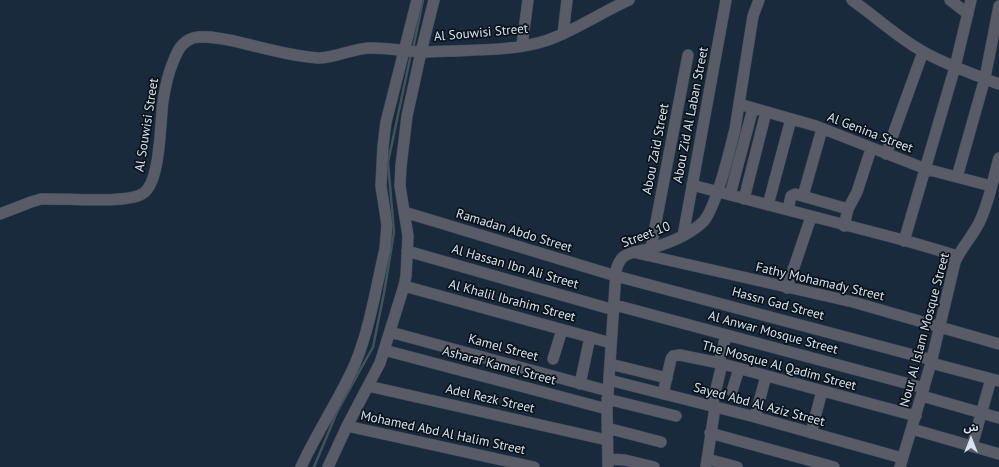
<!DOCTYPE html>
<html>
<head>
<meta charset="utf-8">
<style>
  body { margin:0 }
  #map { position:relative; width:999px; height:467px; overflow:hidden; background:#182a3c; font-family:"PT Sans","Noto Sans Arabic",sans-serif }
  canvas { display:block }
  .north { position:absolute; left:951px; top:419px; width:40px; height:40px; -webkit-text-stroke:3px #0a121a; paint-order:stroke; rotate:0deg; font-size:11px; font-weight:700; line-height:16px; text-align:center; color:#d8e3f0 }
  .north::after { content:''; display:block; margin:auto; width:14px; height:18px; background:#d8e3f0; clip-path:polygon(50% 0,100% 100%,50% 72%,0 100%) }
</style>
</head>
<body>
<div id="map">
<canvas width="999" height="467"></canvas>
<div class="north">ش</div>
</div>
<script>
const ctx = document.querySelector('canvas').getContext('2d');
ctx.lineJoin = 'round';
function stroke(path, color, width, dash) {
  ctx.strokeStyle = color;
  ctx.lineWidth = width;
  ctx.lineCap = dash ? 'butt' : 'round';
  ctx.setLineDash(dash || []);
  ctx.stroke(path);
}
function write(font, color, halo, rows, align = 'center') {
  ctx.font = font + ' "PT Sans",sans-serif';
  ctx.lineWidth = 3.5;
  ctx.setLineDash([]);
  ctx.textBaseline = 'middle';
  ctx.strokeStyle = halo;
  ctx.fillStyle = color;
  for (const [text, x, y, turn = 0] of rows) {
    ctx.save();
    ctx.translate(x, y);
    ctx.rotate((+turn || 0) * Math.PI / 180);
    ctx.textAlign = isNaN(turn) ? turn : align;
    if (halo) ctx.strokeText(text, 0, 0);
    ctx.fillText(text, 0, 0);
    ctx.restore();
  }
}
const stream = new Path2D(`
  M413,49L423,0
  M314,467L337,412L373,347L384,293L394,232L388,162L411,54`);
const minor = new Path2D(`
  M852,0C876,17 897,37 922,51C946,65 973,74 999,84
  M950,0L968,14
  M563,34L567,0
  M522,45L528,0
  M739,104L816,126L926,169L991,186
  M886,154L923,52
  M957,177L985,78L999,6
  M692,185L907,241L958,256
  M730,195L753,108
  M803,196L822,129
  M744,199L766,112
  M768,205L791,119
  M788,210L791,196L795,194L848,209
  M404,212L616,276L932,360
  M0,214L31,202L41,199C64,198 125,204 142,194C161,184 160,122 163,101C165,88 168,74 173,62C177,52 181,42 193,38C204,35 218,38 229,40C258,46 288,56 318,58C336,58 353,48 371,48C388,48 405,51 422,52C431,52 441,51 451,51C481,50 519,50 548,40C576,30 602,12 629,0
  M844,226L848,209L857,192L871,149
  M683,236L726,0
  M904,241L955,67L971,0
  M651,248L688,55
  M407,251L614,310
  M637,253L853,302L999,344
  M404,286L611,343
  M787,288L811,217
  M615,305L924,388
  M390,332L608,391
  M384,350L607,409
  M553,359L562,330
  M719,363L726,335
  M931,363L999,381
  M610,364L667,378
  M609,380L755,417L902,458
  M580,384L590,337
  M368,386L607,440
  M732,391L739,369
  M663,394L671,359L673,356L680,355L719,363L916,416
  M922,396L999,418
  M607,399L676,416
  M712,406L722,364
  M755,417L766,376
  M347,426L534,467
  M607,428L661,442
  M912,429L999,454
  M710,433L834,467
  M811,433L822,391
  M972,446L991,379
  M608,459L625,460L654,467
  M707,459L737,467
  M301,467C317,432 339,400 355,364C370,328 376,287 385,249L387,225L381,186L383,146L386,122L417,0
  M328,467L347,426L380,363L404,286L406,276L408,236L400,186L401,166L407,116L421,52L434,0
  M608,467L607,409L616,271C617,266 619,261 623,257C630,251 642,251 652,248C669,243 689,235 703,222C716,208 730,150 735,129L753,16L759,0
  M706,467L715,407
  M900,467L931,363L955,262C961,248 972,237 979,223C989,203 993,179 999,158`);
const streetNames = [
  ["Al Souwisi Street",481,33,-5],
  ["Abou Zid Al Laban Street",691,115,-79],
  ["Al Souwisi Street",147,125,-81],
  ["Al Genina Street",870,133,21],
  ["Abou Zaid Street",656,149,-79],
  ["Ramadan Abdo Street",514,231,17],
  ["Street 10",646,235,-21],
  ["Al Hassan Ibn Ali Street",515,267,16],
  ["Fathy Mohamady Street",820,282,13],
  ["Al Khalil Ibrahim Street",512,301,15],
  ["Hassn Gad Street",778,304,15],
  ["Nour Al Islam Mosque Street",925,330,-75],
  ["Al Anwar Mosque Street",773,333,15],
  ["Kamel Street",503,348,15],
  ["Asharaf Kamel Street",499,366,15],
  ["The Mosque Al Qadim Street",779,366,15],
  ["Adel Rezk Street",490,399,13],
  ["Sayed Abd Al Aziz Street",759,405,15],
  ["Mohamed Abd Al Halim Street",443,433,12]
];
stroke(stream, '#41545a', 2.5);
stroke(minor, '#374859', 12);
stroke(minor, '#595b66', 11);
write('13px', '#d8e3f0', '#0a121a', streetNames);
</script>
</body>
</html>
